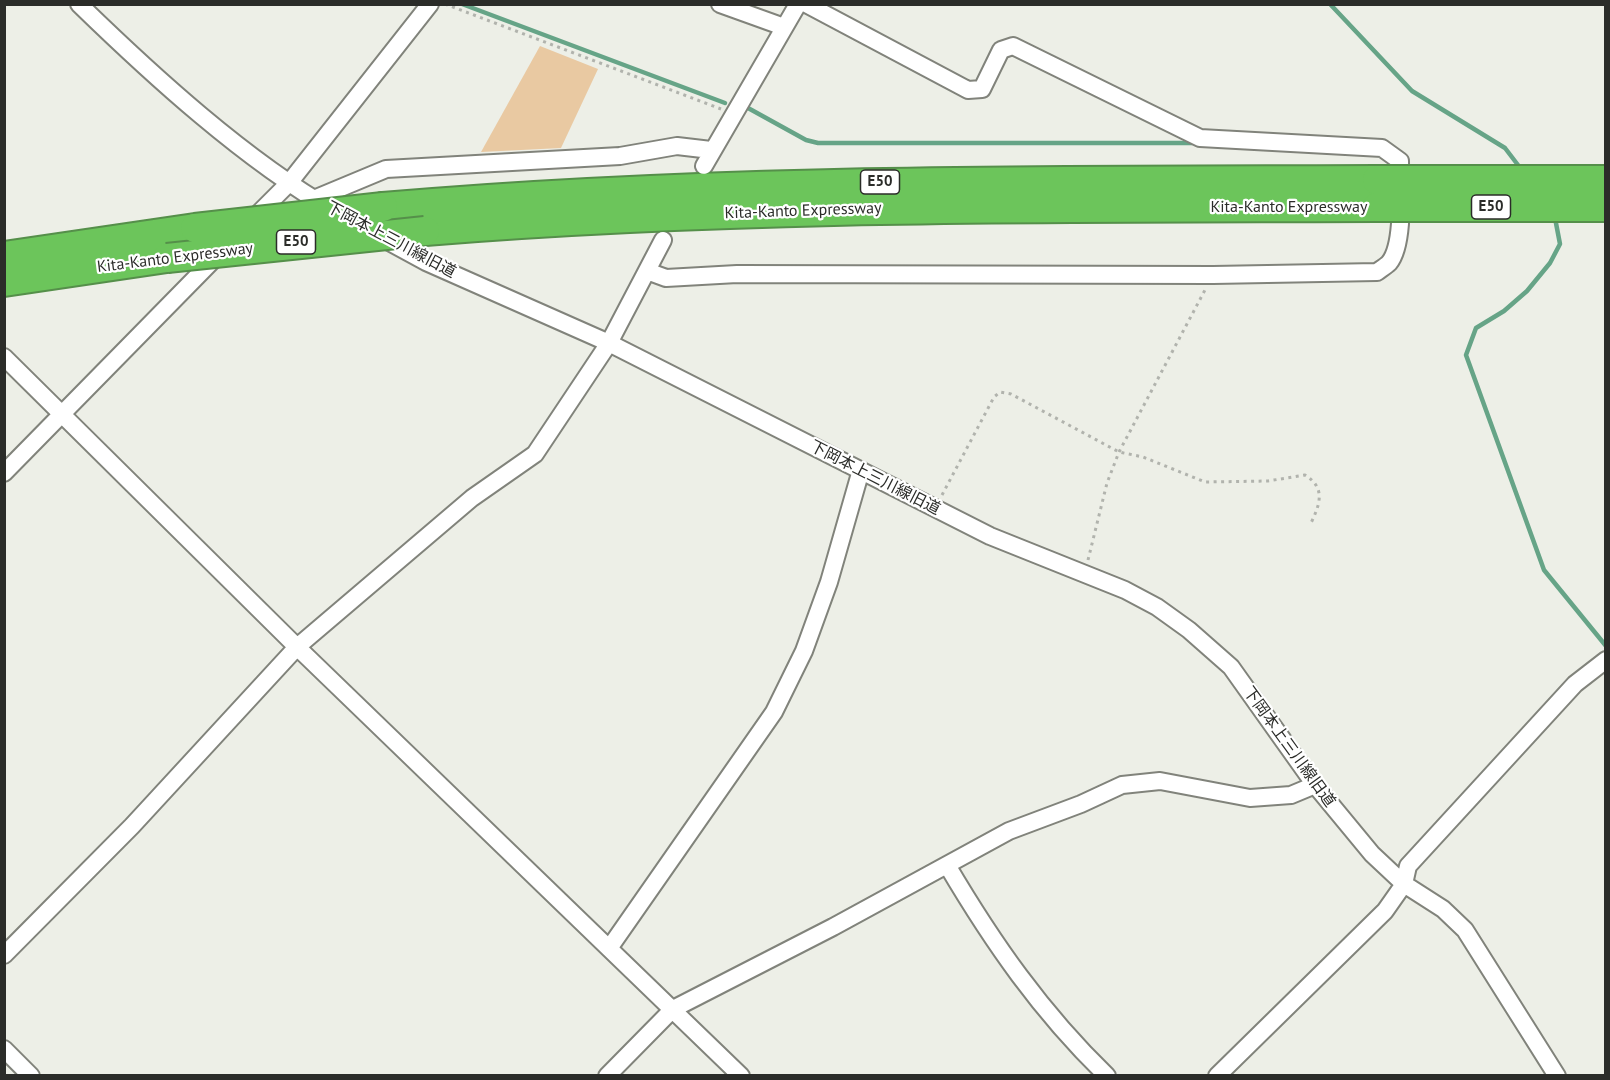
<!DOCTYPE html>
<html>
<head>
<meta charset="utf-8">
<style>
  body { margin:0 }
  #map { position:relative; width:1610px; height:1080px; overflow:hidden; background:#edefe7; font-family:"PT Sans",sans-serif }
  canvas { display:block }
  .frame { position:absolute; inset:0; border:6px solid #2b2c29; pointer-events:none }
</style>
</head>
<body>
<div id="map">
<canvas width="1610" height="1080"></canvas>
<div class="frame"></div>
</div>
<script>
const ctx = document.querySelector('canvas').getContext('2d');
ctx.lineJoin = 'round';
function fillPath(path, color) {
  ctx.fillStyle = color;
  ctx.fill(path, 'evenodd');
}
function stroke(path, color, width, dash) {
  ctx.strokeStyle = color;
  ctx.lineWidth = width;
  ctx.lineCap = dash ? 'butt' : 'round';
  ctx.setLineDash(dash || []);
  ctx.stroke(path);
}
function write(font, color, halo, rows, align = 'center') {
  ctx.font = font + ' "PT Sans","Noto Sans JP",sans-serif';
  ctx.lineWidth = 4.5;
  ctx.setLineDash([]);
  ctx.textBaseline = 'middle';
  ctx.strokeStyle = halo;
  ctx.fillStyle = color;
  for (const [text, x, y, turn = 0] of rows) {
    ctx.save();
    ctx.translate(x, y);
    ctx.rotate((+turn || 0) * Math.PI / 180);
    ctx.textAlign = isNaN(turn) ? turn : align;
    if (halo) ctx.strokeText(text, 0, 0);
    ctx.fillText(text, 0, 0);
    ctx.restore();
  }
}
const green = new Path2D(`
  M540,46L598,69L561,148L481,152Z`);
const stream = new Path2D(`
  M462,4L725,103
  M1330,4L1412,91L1505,148L1521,169
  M748,108L806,140L818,143H1192
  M1555,218L1560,244L1550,263L1527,291L1504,311L1476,328L1466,355L1544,570L1606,646`);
const path = new Path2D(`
  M445,4L721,109
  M942,495L994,397L1000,392L1011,394L1119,452L1143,457L1205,482L1268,481L1305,475C1326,488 1320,504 1311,523
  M1088,560L1107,483L1119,452L1205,290`);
const minor = new Path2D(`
  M79,4C153,76 245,160 334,211
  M720,4L784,27
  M704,166L798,4
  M314,199L386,169L620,156L677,146L711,150
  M251,221L289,183L430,4
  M380,237L426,262L609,343L990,536L1125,590L1157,607L1189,630L1231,667L1315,785L1372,854L1404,884L1443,909L1465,930L1557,1076
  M647,271L666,278L737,274L1213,275L1377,272C1381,269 1386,266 1389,263C1405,244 1400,186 1400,161L1382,148L1200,138L1013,46L1001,50L982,89L968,90L806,4
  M4,357L297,647L741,1076
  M4,473L220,253
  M947,865C993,943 1041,1012 1107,1076
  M610,947L774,712L804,651L829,582L861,470
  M4,955L132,826L297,647L472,498L535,454L609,343L663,240
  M4,1049L31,1076
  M607,1076L673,1009L833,927L1009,831L1081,804L1122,785L1160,781L1250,798L1291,795L1315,785
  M1217,1076L1385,911L1404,884L1408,866L1575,684L1606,660`);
const motorway = new Path2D(`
  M383,207C714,178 1046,181 1377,180
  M425,231C742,205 1059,208 1377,207
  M4,256L195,228
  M4,282L167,258`);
const motorwayBridge = new Path2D(`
  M1377,180H1606
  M1377,207H1606
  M195,228L383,207
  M167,258L425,231`);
const shields = [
  [880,182,39],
  [1491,207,39],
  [296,242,39]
];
const shieldNames = [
  ["E50",880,182],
  ["E50",1491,207],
  ["E50",296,242]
];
const streetNames = [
  ["Kita-Kanto Expressway",1289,207],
  ["Kita-Kanto Expressway",803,211,-2],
  ["下岡本上三川線旧道",391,240,28],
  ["Kita-Kanto Expressway",175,258,-7],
  ["下岡本上三川線旧道",875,478,27],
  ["下岡本上三川線旧道",1289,747,54]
];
fillPath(green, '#e9c9a2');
stroke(stream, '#66a487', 4.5);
stroke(minor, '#81837b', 20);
stroke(motorway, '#558f4a', 32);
stroke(path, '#b1b3ad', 3, [3, 4.5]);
stroke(minor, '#fff', 16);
stroke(motorway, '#6cc55b', 28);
stroke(motorwayBridge, '#558f4a', 32, []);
stroke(motorwayBridge, '#6cc55b', 28);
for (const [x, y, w] of shields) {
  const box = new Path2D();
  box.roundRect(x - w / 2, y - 12, w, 24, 4.5);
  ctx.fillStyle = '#fff';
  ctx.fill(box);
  stroke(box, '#2b2c29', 1.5);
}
write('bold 15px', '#2b2c29', null, shieldNames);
write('16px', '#2b2c29', '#fff', streetNames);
</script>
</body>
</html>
